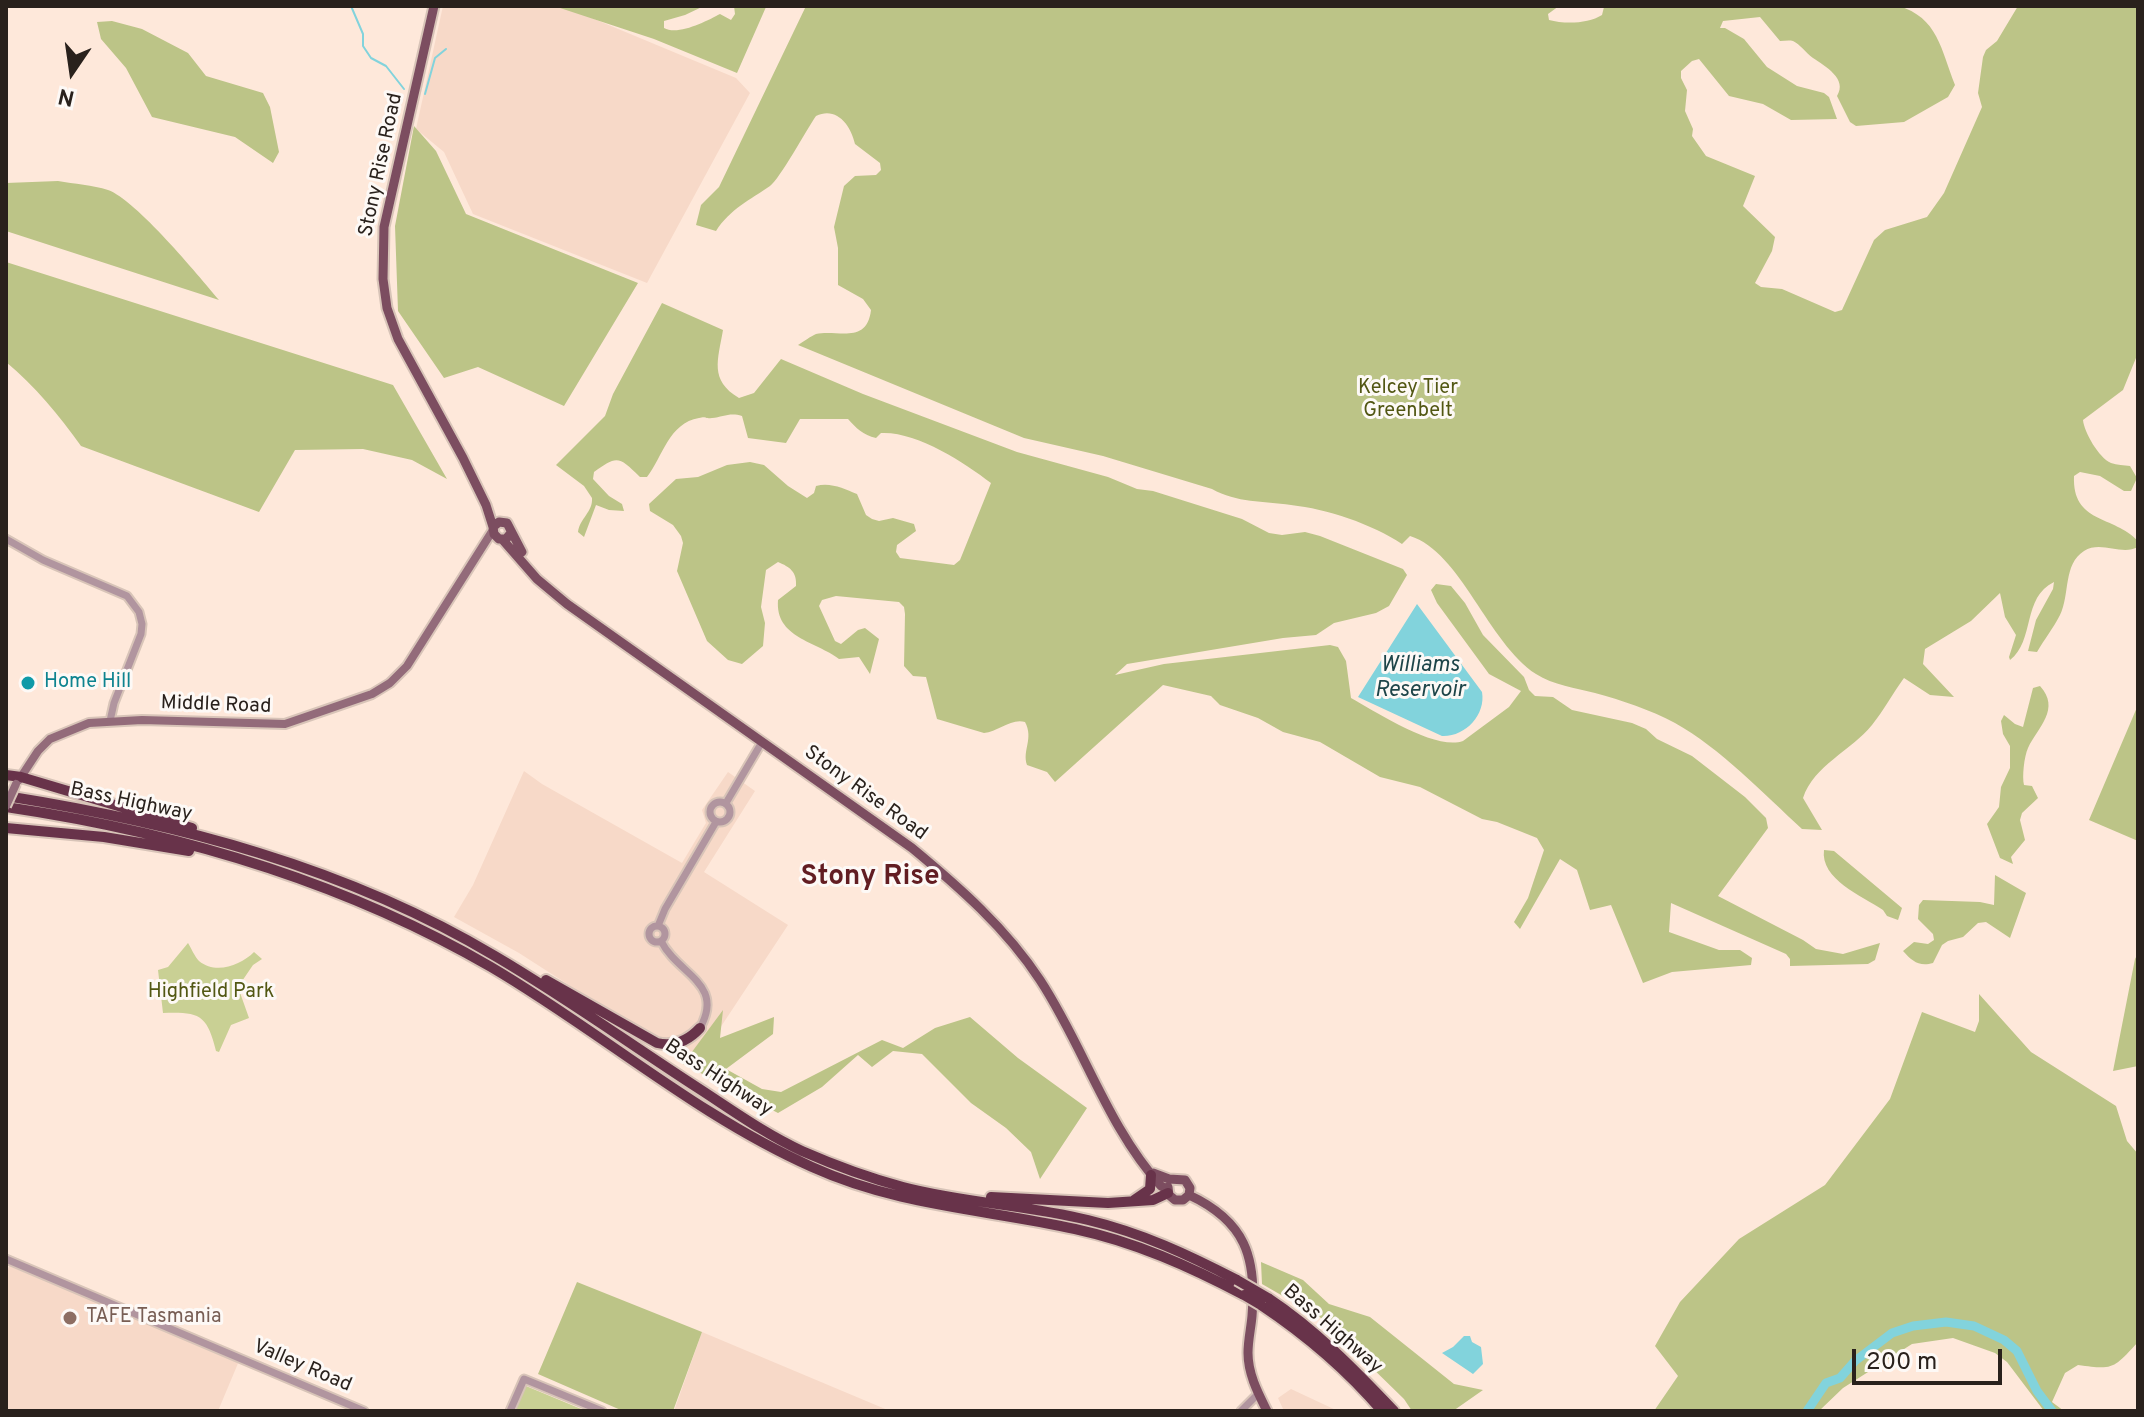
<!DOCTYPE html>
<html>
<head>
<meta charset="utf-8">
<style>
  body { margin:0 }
  #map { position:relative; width:2144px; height:1417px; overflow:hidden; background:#fee8da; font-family:Overpass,sans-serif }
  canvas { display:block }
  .frame { position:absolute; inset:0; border:8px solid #29211c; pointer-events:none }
  .north { position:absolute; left:32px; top:32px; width:80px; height:80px; -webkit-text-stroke:6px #fdf9f6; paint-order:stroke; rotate:193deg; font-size:22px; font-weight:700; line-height:32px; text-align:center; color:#29211c }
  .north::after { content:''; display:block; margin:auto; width:28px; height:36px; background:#29211c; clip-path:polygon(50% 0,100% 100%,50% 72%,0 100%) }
  .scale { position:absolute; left:1852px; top:1349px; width:150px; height:36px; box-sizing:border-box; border:4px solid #29211c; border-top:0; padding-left:10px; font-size:24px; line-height:28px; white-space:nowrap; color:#29211c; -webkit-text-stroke:6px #fdf9f6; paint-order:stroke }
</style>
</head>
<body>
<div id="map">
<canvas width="2144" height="1417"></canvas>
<div class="frame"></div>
<div class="north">N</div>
<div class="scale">200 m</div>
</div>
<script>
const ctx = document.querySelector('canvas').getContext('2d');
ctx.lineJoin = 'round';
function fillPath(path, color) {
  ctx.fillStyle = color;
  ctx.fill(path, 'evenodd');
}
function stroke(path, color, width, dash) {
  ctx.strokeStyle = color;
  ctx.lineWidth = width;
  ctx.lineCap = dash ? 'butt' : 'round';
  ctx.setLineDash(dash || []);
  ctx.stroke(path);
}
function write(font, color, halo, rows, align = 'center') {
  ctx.font = font + ' Overpass,sans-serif';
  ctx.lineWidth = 6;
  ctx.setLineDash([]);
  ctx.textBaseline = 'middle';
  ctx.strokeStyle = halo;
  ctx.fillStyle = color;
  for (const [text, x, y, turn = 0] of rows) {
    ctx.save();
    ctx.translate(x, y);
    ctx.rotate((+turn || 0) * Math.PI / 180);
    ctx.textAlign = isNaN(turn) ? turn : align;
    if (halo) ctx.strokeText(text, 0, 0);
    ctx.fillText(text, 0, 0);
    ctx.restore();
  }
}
const built = new Path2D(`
  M443,6H563L736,78L750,93L647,283L473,214L444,152L416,129Z
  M524,771L542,784L682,863L706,823L702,810L728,772L755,791L704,872L788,925L695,1066L519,953L454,917L473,885Z
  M9,1266L239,1361L218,1411H6V1275Z
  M702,1332L890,1411H674Z
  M1291,1389L1338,1411H1284L1278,1398Z`);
const green = new Path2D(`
  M188,943C191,948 195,957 199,961C216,975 241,965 254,952L262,959L253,965L238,987L249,1018L231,1025L219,1052L216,1051C207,1014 199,1012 163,1013L158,970L168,967Z
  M526,1386L586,1411H515Z`);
const forest = new Path2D(`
  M554,6H704L685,15L664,21V28C678,36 707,21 720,14L731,20L735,14L734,6L766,7L737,73L654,39Z
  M806,6H1559L1548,14L1549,20C1564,24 1588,24 1602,15L1604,7L1593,6H1898C1938,17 1941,50 1955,85L1948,97L1904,122L1856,126L1850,122L1837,96C1848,79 1825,66 1813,58C1806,53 1800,44 1793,41C1789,40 1784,41 1780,41L1760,17L1723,21L1720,28H1725L1744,39L1767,67L1797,86L1824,93L1829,97L1837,119L1791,120L1763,104L1729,96L1699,59L1692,61L1681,71V78L1687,90L1685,111L1693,129L1692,136L1706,156L1755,176L1743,206L1775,237L1772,251L1755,283L1761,287L1782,289L1835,312L1842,310L1874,240L1885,230L1927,217L1944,193L1982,107L1978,93L1983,57L1986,50L1997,41L2018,6H2138V353L2123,390L2083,420C2084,432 2099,458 2111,463C2117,465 2124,465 2130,466L2137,478L2131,491H2124L2100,476L2080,472L2074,476C2072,524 2114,515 2138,541V547C2121,556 2101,540 2084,551C2063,564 2070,595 2060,615C2054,627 2044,640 2037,652L2028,651L2036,620L2053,589L2054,582C2022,597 2035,641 2010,660L2009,657L2016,635L2005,617L2000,593L1971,621L1925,649L1923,664L1954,697L1930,695L1904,678C1893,693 1884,710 1872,725C1851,751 1814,765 1803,798L1822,830L1802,829C1764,794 1720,748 1675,723C1651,710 1621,700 1595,693C1576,688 1553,685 1536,674C1488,643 1461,552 1410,536L1402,544C1372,524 1327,509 1291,505C1263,501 1237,503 1212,489L1103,456L1024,438L798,345C803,342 811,336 816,334C837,329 867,345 871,310L863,299L838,285V248L834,227L844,186L855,176L876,175L881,170L880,163L855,144C851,126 837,106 816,116C807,129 779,180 770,186C750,200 730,209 716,231L696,225L701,205L719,187Z
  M112,21L142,29L188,53L206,76L263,93L270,107L279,152L273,163L235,137L152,117L126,68L101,39L97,22Z
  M414,126L436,151L466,214L638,283L564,406L478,367L444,378L398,311L395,226Z
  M58,181C74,184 93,185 108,190C136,200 198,275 219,300L6,231V183Z
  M6,262L393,385L447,479L412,460L363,449L295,450L259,512L81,446C59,415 35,386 6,362Z
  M662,303L723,330C718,360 709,380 739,398L754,393L781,359L863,394L1017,452L1108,477L1137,489L1153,491L1242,519L1269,533L1282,535L1305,532L1320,536L1403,569L1407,575L1389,606L1376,613L1334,623L1316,635L1283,638L1127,664L1115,675L1164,664L1330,645L1338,647L1346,661L1351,698C1376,712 1436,751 1463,741L1509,707L1521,691L1489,674L1437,603L1431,590L1436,584L1451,586L1465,603L1483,635L1524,677L1529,690L1535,696L1553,697L1572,710L1632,723L1646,729L1657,739L1692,756L1745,797L1766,818L1768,828L1718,896L1803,940L1816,949L1843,954L1880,943L1875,960L1868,964L1790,966V959L1786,954L1671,903L1669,932L1719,950H1740L1752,958L1751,965L1672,972L1643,983L1611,905L1590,910L1577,870L1560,859L1520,929L1514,922L1528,898L1544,850L1537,838L1497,822L1482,819L1420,787L1380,777L1320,742L1283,732L1258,718L1220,705L1211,696L1163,685L1055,782L1047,772L1027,765C1022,750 1034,739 1025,722C1011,718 998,732 984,733L937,719L926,677L913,676L904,666L905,614L904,607L899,602L836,596L822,600L819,606L835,641L841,644L858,630L865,628L879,639L870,674L859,657L839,659C816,641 775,638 778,600L796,586C797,572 790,567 778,562L766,570L761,607L765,623L763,646L742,664L728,660L707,641L677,571L683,543L681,536L673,525L650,511L649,504L676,479L698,477L727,465L750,462L764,465L788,486L807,498L814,493L816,486C831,482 844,489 857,494L866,515L872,519L879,521L893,518L914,524L916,531L897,545L896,552L900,558L954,565L960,560L991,483C964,462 916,431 881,433L876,438C863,435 856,428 848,419H800L786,443L748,438L742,416C730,412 723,417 712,418C703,419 707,416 699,418C669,423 663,456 647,477H640C619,456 617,455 594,472L593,479L609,496L622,504L624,511L609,510L596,505L584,537L578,532C580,518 593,512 592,498L584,486L556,465L605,416L613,394Z
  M2040,686C2061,709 2038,727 2028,748C2024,757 2022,777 2024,785L2032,786L2038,798L2022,813L2020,820L2025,840L2011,857L2013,864L2000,858L1987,824L1999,807L2001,787L2010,768V746L2003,734L2001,721L2004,715L2015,724L2023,727L2033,688Z
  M2138,705V841L2089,820Z
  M1824,850L1834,851L1902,908L1898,920L1887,916L1883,910C1862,896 1820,879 1824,850Z
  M1995,875L2026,893L2010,938L1986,922L1978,923L1963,937L1948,941L1942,945L1933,963C1919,967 1912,961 1903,951L1914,942L1928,944L1934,940L1933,934L1918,919L1919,905L1923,900L1980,902L1994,905Z
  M2138,953V1066L2113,1071L2135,959Z
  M1979,994L2031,1052L2116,1106L2127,1141L2138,1154V1342C2113,1369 2114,1370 2078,1365L2065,1373L2052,1402L2064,1411H2044L2007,1362L1995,1353L1953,1338L1912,1344L1843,1388L1819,1411H1654L1678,1376L1655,1346L1680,1302L1739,1239L1825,1185L1890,1099L1922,1012L1975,1032L1979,1021Z
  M723,1010L720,1038L774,1017L773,1034L726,1069L762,1089L781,1092L882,1040L903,1048L935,1028L970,1017L1018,1058L1087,1108L1040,1179L1031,1152L1006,1128L971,1103L922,1054L893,1051L872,1067L858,1055L822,1087L778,1113L683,1064Z
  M1261,1262L1303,1280L1329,1304L1370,1317L1454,1384L1483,1390L1453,1411H1412L1404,1399L1321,1318L1262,1284Z
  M577,1282L702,1332L673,1411H623L538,1374Z`);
const water = new Path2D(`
  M1417,604L1482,692C1486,715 1465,737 1442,736L1358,697Z
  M1464,1336H1470L1472,1342L1481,1347L1483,1364L1473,1374L1442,1353L1453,1347Z`);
const stream = new Path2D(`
  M351,6L363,34V46L371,58L386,66L404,89
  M425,94L435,58L446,49`);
const river = new Path2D(`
  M1807,1411L1826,1383L1840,1378L1855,1361L1892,1333L1913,1326L1946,1322L1974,1326L2004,1340L2017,1351L2037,1391L2052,1411`);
const tertiary = new Path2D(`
  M6,539L43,560L127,596L139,612L142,624L141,634L114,703L110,721
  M710 812a10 10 0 1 1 20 0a10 10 0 1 1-20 0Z
  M726,803L762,742
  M649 934a8 8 0 1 1 16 0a8 8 0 1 1-16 0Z
  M658,926L665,909L716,822
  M661,941C678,975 725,983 700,1028
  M6,1259L364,1411
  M510,1411L524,1379L602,1411
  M1241,1411L1258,1394`);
const secondary = new Path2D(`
  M19,780L38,751L50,739L89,723L142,720L285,724L372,694L390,683L407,666L493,530`);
const primary = new Path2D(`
  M434,6L384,227L383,279L387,308L398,339L463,458L486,505L493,527
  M511,533L506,539H499L494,534L493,527L499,522L507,523L522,552
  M502,539L537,579L567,604L912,848C959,887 1006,928 1040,980C1084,1047 1107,1126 1161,1186L1167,1189
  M1153,1173L1169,1179L1185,1180L1190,1188L1189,1195
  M1168,1187L1169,1195L1175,1200H1183L1189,1195
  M1189,1195C1245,1221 1257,1257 1252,1316C1251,1328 1248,1340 1248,1353C1248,1374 1258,1393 1267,1411`);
const motorway = new Path2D(`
  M6,775L21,777L192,828
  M6,796C176,823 346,867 495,956C565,997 630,1044 698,1088C732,1110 765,1134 802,1151C834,1165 869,1178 903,1187C964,1203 1027,1205 1088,1220C1142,1233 1189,1255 1237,1280
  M6,807C175,832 343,881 491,967C600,1031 697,1116 812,1167C898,1206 984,1209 1075,1229C1135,1242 1189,1266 1244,1295
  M6,828L104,837L189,851
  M546,980L657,1043C674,1047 688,1041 700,1028
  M991,1197L1108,1203L1153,1200L1168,1193
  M1134,1200L1150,1189L1151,1175
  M1268,1298C1315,1329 1355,1370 1394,1411
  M1261,1305C1306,1335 1347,1370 1382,1411`);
const secondaryBridge = new Path2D(`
  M6,806L16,784`);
const motorwayBridge = new Path2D(`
  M1237,1280L1268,1298
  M1244,1295L1261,1305`);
const markers = [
  [28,683,8,"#0f9aa8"],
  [70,1318,8,"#8d6e63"]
];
const streetNames = [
  ["Stony Rise Road",382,165,-78],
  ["Middle Road",216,706,2],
  ["Stony Rise Road",865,794,36],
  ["Bass Highway",131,803,12],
  ["Bass Highway",718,1079,33],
  ["Bass Highway",1332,1330,41],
  ["Valley Road",302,1367,23]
];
const parkNames = [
  ["Kelcey Tier",1408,389],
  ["Greenbelt",1408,412],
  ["Highfield Park",211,993]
];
const cultureNames = [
  ["Home Hill",44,683]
];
const educationNames = [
  ["TAFE Tasmania",86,1318]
];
const waterNames = [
  ["Williams",1420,667],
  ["Reservoir",1420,692]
];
const districtNames = [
  ["Stony Rise",870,878]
];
fillPath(built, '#f7d9c8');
fillPath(green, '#c9d094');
fillPath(forest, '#bcc487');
fillPath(water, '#82d3dc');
stroke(stream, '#82d3dc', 2);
stroke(river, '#82d3dc', 9);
stroke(tertiary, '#d8c4b8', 11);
stroke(secondary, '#d8c4b8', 12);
stroke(primary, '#d8c4b8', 13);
stroke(motorway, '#d8c4b8', 14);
stroke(tertiary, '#b1959f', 7);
stroke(secondary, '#936b7a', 8);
stroke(primary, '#7c4d60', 9);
stroke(motorway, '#68334a', 10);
stroke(secondaryBridge, '#d8c4b8', 12, []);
stroke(motorwayBridge, '#d8c4b8', 14, []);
stroke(secondaryBridge, '#936b7a', 8);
stroke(motorwayBridge, '#68334a', 10);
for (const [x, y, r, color] of markers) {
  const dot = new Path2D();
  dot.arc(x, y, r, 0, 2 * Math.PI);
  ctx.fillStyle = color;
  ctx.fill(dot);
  stroke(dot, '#fdf9f6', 3);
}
write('20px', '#29211c', '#fdf9f6', streetNames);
write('20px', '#525713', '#fdf9f6', parkNames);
write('20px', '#0d838f', '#fdf9f6', cultureNames, 'left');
write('20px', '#785e54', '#fdf9f6', educationNames, 'left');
write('italic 22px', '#1e4549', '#fdf9f6', waterNames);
write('bold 28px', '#621d22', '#fdf9f6', districtNames);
</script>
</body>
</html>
